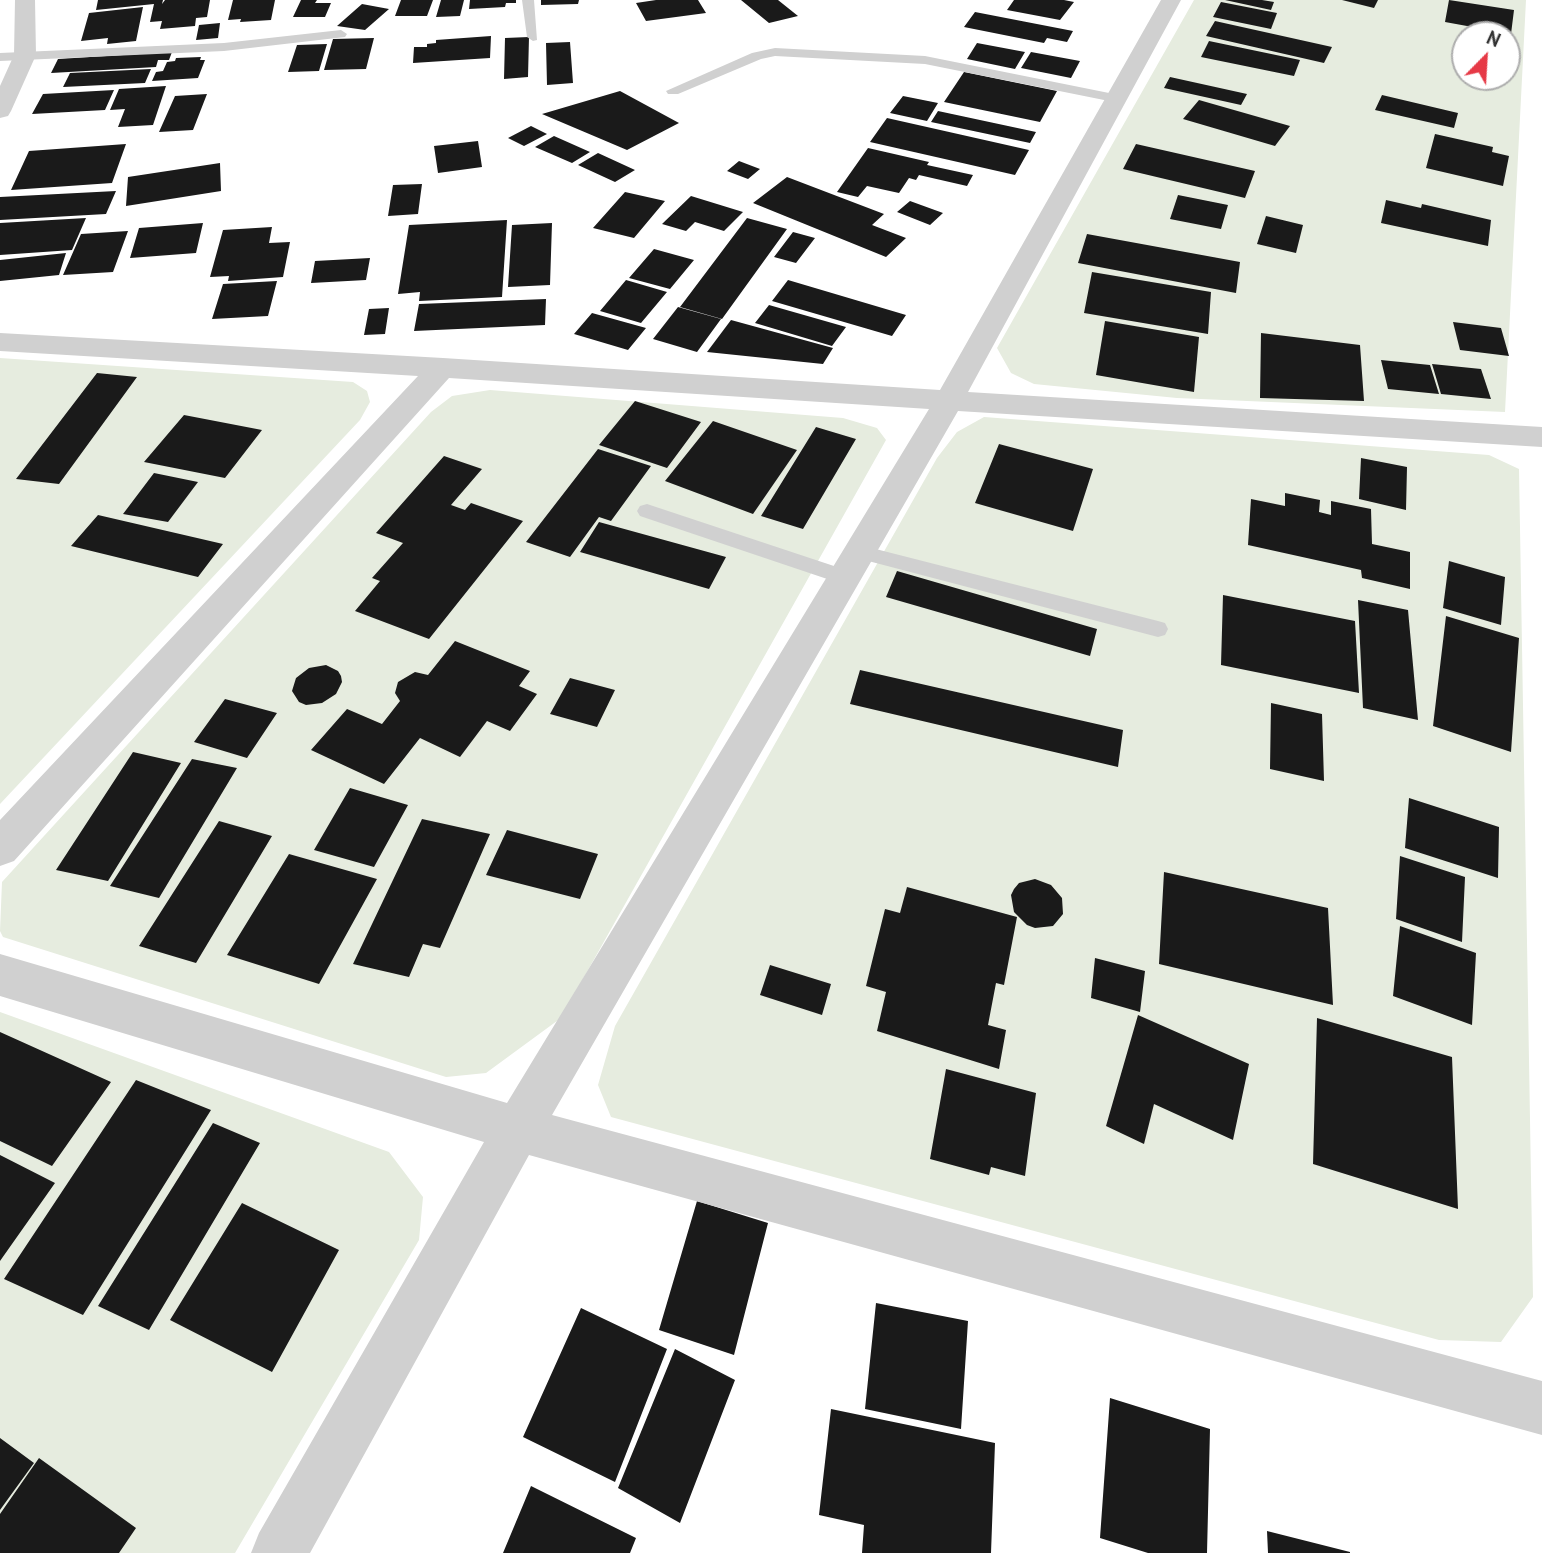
<!DOCTYPE html>
<html>
<head>
<meta charset="utf-8">
<style>
  body { margin:0 }
  #map { position:relative; width:1542px; height:1553px; overflow:hidden; background:#fff; font-family:"PT Sans",sans-serif }
  canvas { display:block }
  .north { position:absolute; left:1451px; top:21px; width:70px; height:70px; box-sizing:border-box; background:#fff; border:2px solid #adadad; border-radius:50%; rotate:24deg; font-size:19px; font-weight:700; line-height:28px; text-align:center; color:#333 }
  .north::after { content:''; display:block; margin:auto; width:24px; height:32px; background:#e63946; clip-path:polygon(50% 0,100% 100%,50% 72%,0 100%) }
</style>
</head>
<body>
<div id="map">
<canvas width="1542" height="1553"></canvas>
<div class="north">N</div>
</div>
<script>
const ctx = document.querySelector('canvas').getContext('2d');
ctx.lineJoin = 'round';
function fillPath(path, color) {
  ctx.fillStyle = color;
  ctx.fill(path, 'evenodd');
}
const green = new Path2D(`
  M1194,0H1526L1505,412L1177,398L1034,384L1011,373L997,348ZM1465,35H1507V77H1465Z
  M0,358L353,382L367,391L370,402L360,420L0,804Z
  M490,390L843,418L877,428L886,440L561,1018L486,1073L446,1077L3,937L0,931L2,882L431,412L452,396Z
  M984,417L1489,455L1519,469L1533,1297L1501,1342L1439,1340L611,1117L598,1085L615,1026L937,458L957,432Z
  M0,1012L389,1152L423,1197L419,1240L235,1553H0Z`);
const building = new Path2D(`
  M98,0H163L162,4L165,0H210L207,17L196,18L195,26L160,29L162,21L150,22L154,4L96,10Z
  M233,0H275L271,20L240,22L241,19L228,20Z
  M301,0H317L315,3H331L325,17H293Z
  M401,0H433L427,16H395Z
  M441,0H464L460,16L436,17Z
  M470,0H516V3H506L505,7L469,9Z
  M541,0H579L578,4L541,5Z
  M656,0H698L706,13L646,21L636,3Z
  M741,0H778L798,16L769,23Z
  M1014,0H1064L1074,2L1060,20L1007,10Z
  M1225,0H1262L1274,2L1271,10Z
  M1342,0H1378L1374,8Z
  M1449,0L1514,10L1511,34L1445,22Z
  M1221,2L1277,13L1271,29L1213,17Z
  M362,4L389,9L365,30L337,26Z
  M143,7L136,41L107,44L108,38L81,41L89,13Z
  M975,12L1073,31L1067,42L1047,38L1044,43L964,27Z
  M1215,21L1332,47L1324,63L1206,36Z
  M220,23L218,38L196,40L199,25Z
  M491,36L490,58L413,63L414,47H427V44L436,43V40Z
  M529,37L528,77L504,79L505,38Z
  M374,38L366,69L324,70L333,39Z
  M1209,41L1300,60L1294,76L1201,57Z
  M570,42L573,83L547,85L546,43Z
  M977,43L1025,52L1015,69L967,59Z
  M327,44L319,71L288,72L297,45Z
  M172,52L169,60H158L156,67L51,73L58,59Z
  M1031,52L1080,61L1071,78L1021,68Z
  M201,57L200,60H205L198,78L152,81L156,72L163,71L167,62L175,61L176,58Z
  M151,69L145,83L63,87L70,73Z
  M964,72L1057,91L1040,122L944,102Z
  M1170,77L1247,94L1241,105L1164,88Z
  M166,86L153,125L118,127L125,109L110,110L119,89Z
  M114,90L105,110L32,114L43,94Z
  M620,91L679,123L627,150L542,114Z
  M207,94L193,130L159,132L175,96Z
  M1382,95L1458,113L1454,128L1375,110Z
  M903,96L938,103L927,121L890,113Z
  M1199,100L1290,126L1275,146L1183,119Z
  M938,111L1036,132L1030,143L931,122Z
  M887,118L1029,150L1015,175L870,142Z
  M531,126L547,134L524,146L508,138Z
  M1435,134L1493,147L1492,152L1509,156L1503,186L1426,168Z
  M554,136L590,152L572,163L535,147Z
  M478,141L482,167L438,173L434,146Z
  M126,144L112,183L11,190L29,151Z
  M1136,144L1255,171L1245,198L1123,169Z
  M868,148L929,162L927,165L973,175L967,186L919,175L916,180L909,178L899,193L867,186L858,197L837,192Z
  M598,153L635,170L615,182L578,165Z
  M739,161L760,169L748,179L727,171Z
  M220,163L221,191L126,206L128,177Z
  M787,177L884,214L872,225L906,238L886,257L753,203Z
  M422,184L418,214L388,216L393,185Z
  M116,191L106,214L0,220V197Z
  M625,192L665,201L634,238L593,228Z
  M1178,195L1228,205L1221,229L1170,219Z
  M691,196L743,212L724,231L695,222L686,231L662,224Z
  M1386,200L1421,208L1422,204L1491,220L1488,246L1381,223Z
  M910,201L943,213L930,225L897,212Z
  M1266,216L1303,225L1296,253L1257,244Z
  M86,218L72,250L0,255V223Z
  M747,218L787,229L722,319L680,307Z
  M507,220L502,297L419,301L420,292L398,294L409,225Z
  M203,223L196,253L130,258L139,228Z
  M552,223L550,285L508,287L512,225Z
  M272,227L269,243L290,242L283,277L228,281L229,276L210,277L223,230Z
  M128,231L113,272L63,275L81,234Z
  M793,232L815,238L796,263L774,257Z
  M1087,234L1240,262L1236,293L1078,263Z
  M654,249L694,260L670,289L629,278Z
  M66,253L59,275L0,281V260Z
  M370,258L366,280L311,283L315,261Z
  M1092,272L1211,292L1208,334L1084,313Z
  M626,280L667,292L641,323L600,311Z
  M788,280L906,315L892,336L772,301Z
  M277,281L268,316L212,319L223,284Z
  M546,299L545,325L414,331L419,304Z
  M769,305L846,327L832,346L755,323Z
  M678,307L721,319L697,352L653,339Z
  M389,308L385,334L364,335L369,309Z
  M592,313L646,328L628,350L574,334Z
  M731,320L833,348L823,364L707,352Z
  M1105,321L1199,337L1194,392L1096,375Z
  M1453,322L1501,328L1509,356L1460,350Z
  M1261,333L1360,345L1364,401L1260,398Z
  M1381,360L1430,365L1439,394L1388,389Z
  M1432,364L1481,369L1491,399L1441,394Z
  M97,373L137,377L59,484L16,479Z
  M635,401L701,422L667,468L599,445Z
  M184,415L262,430L225,478L144,462Z
  M713,421L797,450L753,514L665,481Z
  M816,427L856,439L803,529L761,516Z
  M999,444L1093,469L1073,531L975,503Z
  M598,449L651,466L611,521L599,517L570,557L526,542Z
  M444,456L482,469L451,505L465,510L471,503L523,521L429,639L355,611L380,581L372,578L403,543L376,533Z
  M1361,458L1407,467L1406,510L1359,499Z
  M154,473L198,482L168,522L123,514Z
  M1285,493L1320,500L1319,512L1331,515V501L1371,509L1372,544L1410,552V589L1362,578L1361,570L1248,545L1251,499L1285,506Z
  M98,515L223,544L198,577L71,546Z
  M599,522L726,557L709,589L580,552Z
  M1449,561L1505,577L1501,625L1443,608Z
  M897,571L1097,629L1090,656L886,597Z
  M1223,595L1355,621L1359,693L1221,665Z
  M1358,600L1408,610L1418,720L1363,708Z
  M1446,616L1519,638L1511,752L1433,726Z
  M455,641L530,671L519,686L537,694L510,731L487,721L460,757L420,738L384,784L311,750L347,709L382,724L400,701L395,693L398,682L415,672L428,675Z
  M326,665L338,671L341,676L342,682L336,694L322,703L306,705L299,702L292,691L296,678L309,668Z
  M860,670L1123,730L1118,767L850,704Z
  M570,678L615,690L597,727L550,714Z
  M225,699L277,713L247,758L194,742Z
  M1271,703L1322,714L1324,781L1270,769Z
  M133,752L181,763L108,881L56,870Z
  M192,759L237,768L159,898L110,886Z
  M350,788L408,805L374,867L314,850Z
  M1409,798L1499,827L1498,878L1405,848Z
  M422,819L490,834L440,948L423,944L409,977L353,964Z
  M219,821L272,836L196,963L139,946Z
  M507,830L598,854L580,899L486,875Z
  M289,854L377,879L319,984L227,955Z
  M1400,856L1465,877L1462,942L1396,919Z
  M1164,872L1328,908L1333,1005L1159,964Z
  M1035,879L1051,885L1062,898L1063,914L1053,926L1035,928L1027,925L1014,912L1011,895L1014,889L1019,883Z
  M907,887L1017,917L1004,985L996,983L988,1025L1006,1030L999,1069L877,1031L886,992L866,986L885,909L900,913Z
  M1400,926L1476,953L1472,1025L1393,996Z
  M1095,958L1145,971L1140,1012L1091,998Z
  M770,965L831,984L822,1015L760,995Z
  M1138,1015L1249,1064L1233,1140L1154,1104L1144,1144L1106,1126Z
  M1317,1018L1452,1057L1458,1209L1313,1164Z
  M0,1032L111,1082L52,1166L0,1141Z
  M946,1069L1036,1093L1025,1176L991,1167L989,1175L930,1159Z
  M136,1080L211,1110L83,1315L4,1279Z
  M213,1123L260,1143L149,1330L98,1306Z
  M0,1155L55,1183L0,1261Z
  M697,1201L768,1223L734,1355L659,1330Z
  M242,1203L339,1250L272,1372L170,1320Z
  M876,1303L968,1321L961,1429L865,1409Z
  M581,1308L667,1349L615,1482L523,1437Z
  M675,1349L735,1380L680,1523L618,1488Z
  M1110,1398L1210,1429L1207,1553H1148L1100,1538Z
  M831,1409L995,1443L991,1553H862L864,1525L819,1515Z
  M0,1438L34,1463L0,1510Z
  M39,1458L136,1528L119,1553H0V1514Z
  M531,1486L636,1538L630,1553H503Z
  M1267,1531L1350,1552V1553H1268Z`);
const service = new Path2D(`
  M522,0H534L537,40L533,41L527,37Z
  M341,30L347,34L345,37L224,51L0,61V53L224,43Z
  M775,48L925,56L1114,94L1121,98L1114,102L925,64L775,56L761,59L678,94H668L666,91L752,53Z
  M647,504L852,572L855,577L852,582L845,585L640,516L637,511L640,506Z
  M860,545L1158,621L1165,623L1168,629L1165,635L1158,637L853,557L850,552L853,547Z`);
const minor = new Path2D(`
  M15,0H35L36,55L11,111L8,116L0,118V86L14,55Z
  M1161,0H1181L968,392L1542,427V447L958,411L552,1115L1542,1381V1435L529,1155L310,1553H251L259,1533L484,1142L0,996V954L507,1103L929,409L449,378L14,861L0,866V820L418,376L0,351V333L443,358L940,390Z`);
fillPath(green, '#e6ecdf');
fillPath(building, '#1a1a1a');
fillPath(service, '#d0d0d0');
fillPath(minor, '#d0d0d0');
</script>
</body>
</html>
